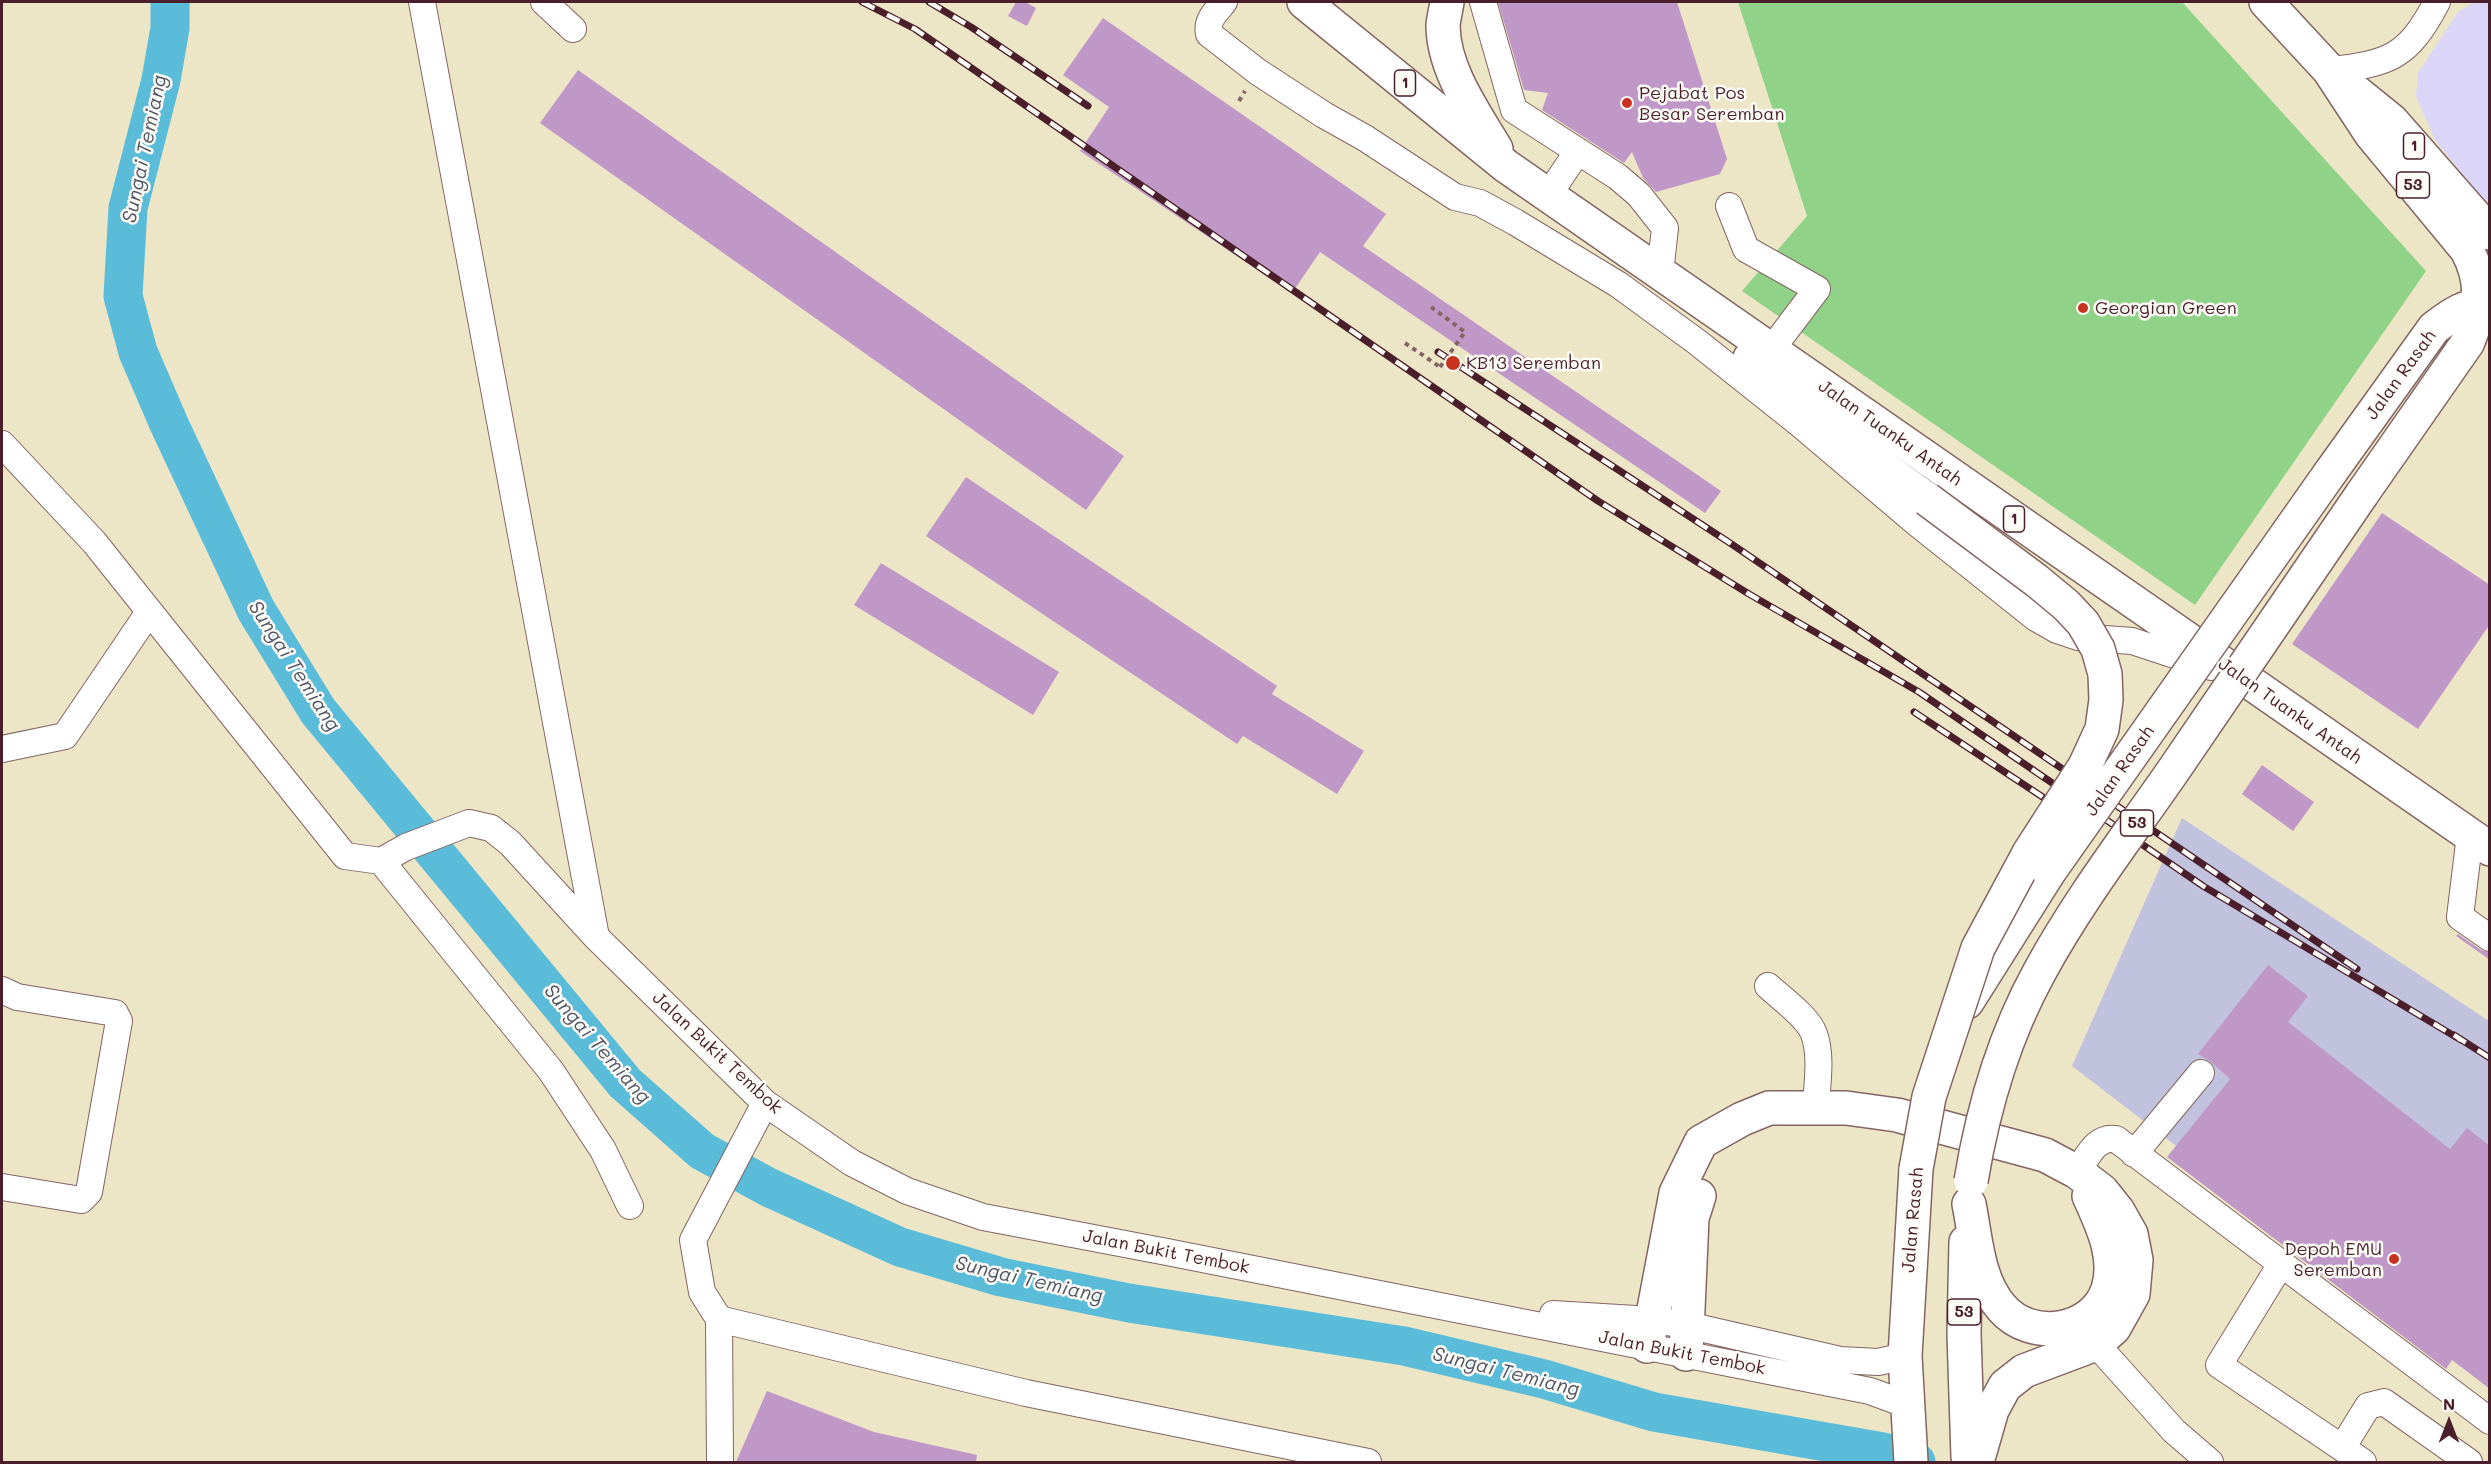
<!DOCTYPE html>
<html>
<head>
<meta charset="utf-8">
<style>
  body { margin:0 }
  #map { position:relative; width:2491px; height:1464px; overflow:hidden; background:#ece6c7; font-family:Mali,sans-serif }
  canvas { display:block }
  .frame { position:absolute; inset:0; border:3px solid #4a1f2b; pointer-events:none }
  .north { position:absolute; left:2419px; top:1392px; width:60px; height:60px; -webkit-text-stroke:4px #fdfcf7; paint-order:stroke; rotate:0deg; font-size:16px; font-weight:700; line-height:24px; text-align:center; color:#4a1f2b }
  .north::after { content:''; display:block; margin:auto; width:21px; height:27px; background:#4a1f2b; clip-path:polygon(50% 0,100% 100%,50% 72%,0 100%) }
</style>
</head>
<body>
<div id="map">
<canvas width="2491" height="1464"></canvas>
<div class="frame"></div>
<div class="north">N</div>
</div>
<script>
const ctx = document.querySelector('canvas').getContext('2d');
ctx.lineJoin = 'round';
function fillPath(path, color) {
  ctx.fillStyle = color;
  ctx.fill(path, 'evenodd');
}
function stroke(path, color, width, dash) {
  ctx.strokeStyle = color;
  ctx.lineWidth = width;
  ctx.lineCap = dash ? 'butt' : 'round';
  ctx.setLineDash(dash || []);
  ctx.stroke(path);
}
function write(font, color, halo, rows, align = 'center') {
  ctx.font = font + ' Mali,sans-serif';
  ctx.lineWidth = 5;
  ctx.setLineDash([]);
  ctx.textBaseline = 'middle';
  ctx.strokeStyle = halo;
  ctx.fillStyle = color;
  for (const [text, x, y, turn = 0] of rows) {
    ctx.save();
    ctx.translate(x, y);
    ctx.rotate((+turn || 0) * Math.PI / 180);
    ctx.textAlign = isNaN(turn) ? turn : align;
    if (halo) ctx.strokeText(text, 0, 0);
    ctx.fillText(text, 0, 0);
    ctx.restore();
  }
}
const built = new Path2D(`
  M2475,2H2489V207L2435,140L2416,96L2418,73L2458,12Z`);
const industrial = new Path2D(`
  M2182,818L2489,1021V1386L2072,1066Z`);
const green = new Path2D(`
  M1738,2H2182L2426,271L2195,605L1742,291L1807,216Z`);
const river = new Path2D(`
  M170,2V28L161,80L128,208L123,296L138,352L169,424L256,610L318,711L625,1083L702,1151L768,1187L900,1247L1001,1277L1129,1303L1404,1346L1544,1379L1654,1412L1883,1452L1916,1462`);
const building = new Path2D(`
  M1016,2H1025L1036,8L1027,26L1008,16Z
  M1498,2H1677L1727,159L1720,174L1656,192L1643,178L1632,152L1624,163L1542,110L1548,93L1524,90Z
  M1103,18L1386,214L1363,246L1721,491L1705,513L1320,252L1292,293L1080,151L1109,107L1063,75Z
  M578,70L1124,456L1086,510L540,123Z
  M966,477L1277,686L1272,694L1364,751L1337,794L1243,736L1237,744L926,536Z
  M2382,513L2490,585V624L2418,729L2292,644Z
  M881,563L1059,672L1033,715L854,605Z
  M2262,765L2314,802L2293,831L2242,794Z
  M2458,934L2481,950L2490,953V960L2456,936Z
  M2268,965L2308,996L2288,1022L2450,1149L2467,1128L2490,1146V1389L2452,1360L2446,1369L2167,1157L2230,1079L2210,1061L2198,1054Z
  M767,1391L874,1432L977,1455L976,1462H736Z`);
const path = new Path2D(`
  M1239,101L1245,91
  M1431,307L1465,332
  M1405,343L1440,367`);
const minor = new Path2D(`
  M422,2L596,937
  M544,2L573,29
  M1224,2C1216,12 1206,20 1209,34L1258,72L1324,115L1365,138L1455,197L1480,203L1515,222L1619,285L1697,342L1800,424L1918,524L2036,618L2057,630L2078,637L2132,641L2211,667
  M1483,2L1514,110L1618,177L1639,195L1665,228L1660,273
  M2329,70C2390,64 2408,57 2437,2
  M1549,194L1578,151
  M1729,206L1746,249L1817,289L1771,350
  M2,444L94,542L345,856L381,861L551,1071L603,1150L630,1206
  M2,749L65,736L149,612
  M2470,835L2460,917L2490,938
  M381,861L406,847L469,823L491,828L510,843L596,937L765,1103L852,1163L907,1191L983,1217L1167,1252L1870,1391L1908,1405
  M1768,986C1781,998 1809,1018 1814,1034C1822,1056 1817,1084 1816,1106
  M2,990L17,997L115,1013L119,1021L89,1192L81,1200L2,1187
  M2134,1154L2201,1073
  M2077,1172C2088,1157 2095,1136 2116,1139L2490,1421
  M2281,1264L2219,1365L2363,1462
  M1553,1314L1652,1320L1687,1325L1840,1360L1878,1362L1905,1356
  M719,1319L1026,1393L1368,1462
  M2096,1344L2174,1431L2210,1462
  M2342,1448L2368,1406L2384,1402L2469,1462
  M720,1462L719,1319L702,1292L693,1240L765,1103`);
const highway = new Path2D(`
  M1304,2L1506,166L2490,849
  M1447,2C1446,9 1444,17 1443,25C1443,69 1474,112 1496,149
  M2266,2L2329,70L2392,121L2490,233
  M2329,70L2371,134L2467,250C2484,282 2481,309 2468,342L2362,494
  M1750,358L1848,443L1927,499
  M2330,473L2434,328C2451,315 2467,303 2490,306
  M1967,1002L2049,872
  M1969,1204C1976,1238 1977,1280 2002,1308C2031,1342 2094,1333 2108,1289C2118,1257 2102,1225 2089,1196
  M1966,1242L1964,1334L1968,1457
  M1647,1346L1676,1193L1701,1142L1742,1119L1769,1108H1846L1897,1115L2045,1155L2077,1172L2102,1191L2118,1211L2131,1234L2136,1260L2133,1294L2114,1328L2096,1344L2024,1371L2005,1386L1992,1410L1977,1462
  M1686,1354L1692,1218L1699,1196
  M1911,1462L1905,1356L1916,1169`);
const rail = new Path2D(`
  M862,2L915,29L1598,501L1749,594L1919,692L2203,886L2461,1040
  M929,2L971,27L1088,106
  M1438,352L1730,543L2357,969
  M1914,712L2091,829
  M2454,1035L2490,1058`);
const pathBridge = new Path2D(`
  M1440,367L1465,332`);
const highwayBridge = new Path2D(`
  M2049,872L2330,473
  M1916,1169L1929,1097L1978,948L2029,853L2085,766L2102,729L2106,700L2105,674L2098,649L2083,623L2066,605L2037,581L1927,499
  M1971,1181C1983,1108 2004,1036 2040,971C2078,901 2128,836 2173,771C2236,679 2299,586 2362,494`);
const markers = [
  [1627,103,6,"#c8321e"],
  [2083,308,6,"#c8321e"],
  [1453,363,8,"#c8321e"],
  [2394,1259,6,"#c8321e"]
];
const shields = [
  [1405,83,21],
  [2414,146,21],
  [2413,185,33],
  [2014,519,21],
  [2137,823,33],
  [1964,1312,33]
];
const shieldNames = [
  ["1",1405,83],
  ["1",2414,146],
  ["53",2413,185],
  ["1",2014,519],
  ["53",2137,823],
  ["53",1964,1312]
];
const poiNames = [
  ["Pejabat Pos",1639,93],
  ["Besar Seremban",1639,114],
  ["Georgian Green",2095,308],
  ["KB13 Seremban",1466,363],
  ["Depoh EMU",2382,1249,"right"],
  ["Seremban",2382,1270,"right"]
];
const streetNames = [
  ["Jalan Rasah",2401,375,-54],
  ["Jalan Tuanku Antah",1890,433,35],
  ["Jalan Tuanku Antah",2290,711,35],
  ["Jalan Rasah",2120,771,-55],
  ["Jalan Bukit Tembok",717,1053,43],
  ["Jalan Rasah",1913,1220,-85],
  ["Jalan Bukit Tembok",1166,1252,11],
  ["Jalan Bukit Tembok",1682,1353,11]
];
const waterNames = [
  ["Sungai Temiang",145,149,-78],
  ["Sungai Temiang",294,666,57],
  ["Sungai Temiang",597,1044,49],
  ["Sungai Temiang",1029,1280,13],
  ["Sungai Temiang",1506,1372,14]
];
fillPath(built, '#dbd6f7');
fillPath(industrial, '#c1c2dd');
fillPath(green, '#91d289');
stroke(river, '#5abcd9', 39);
fillPath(building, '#c098c8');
stroke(minor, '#836562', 28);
stroke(highway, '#836562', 36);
stroke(path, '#836562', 4, [4.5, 4.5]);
stroke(minor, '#fff', 26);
stroke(highway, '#fff', 33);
stroke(rail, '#4a1f2b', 7);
stroke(rail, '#fdfcf7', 4.5, [14]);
stroke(highwayBridge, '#836562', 36, []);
stroke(pathBridge, '#836562', 4, [4.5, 4.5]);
stroke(highwayBridge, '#fff', 33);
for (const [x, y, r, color] of markers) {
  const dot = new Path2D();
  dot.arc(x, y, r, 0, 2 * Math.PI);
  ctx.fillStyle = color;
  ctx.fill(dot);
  stroke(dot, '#fdfcf7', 2);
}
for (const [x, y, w] of shields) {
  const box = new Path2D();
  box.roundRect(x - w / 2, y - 13, w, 26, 4.5);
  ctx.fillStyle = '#fdfcf7';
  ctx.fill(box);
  stroke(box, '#4a1f2b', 1.5);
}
write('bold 16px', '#4a1f2b', null, shieldNames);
write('18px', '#4a1f2b', '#fdfcf7', poiNames, 'left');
write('18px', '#4a1f2b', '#fdfcf7', streetNames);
write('italic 20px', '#505668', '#fdfcf7', waterNames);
</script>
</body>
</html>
